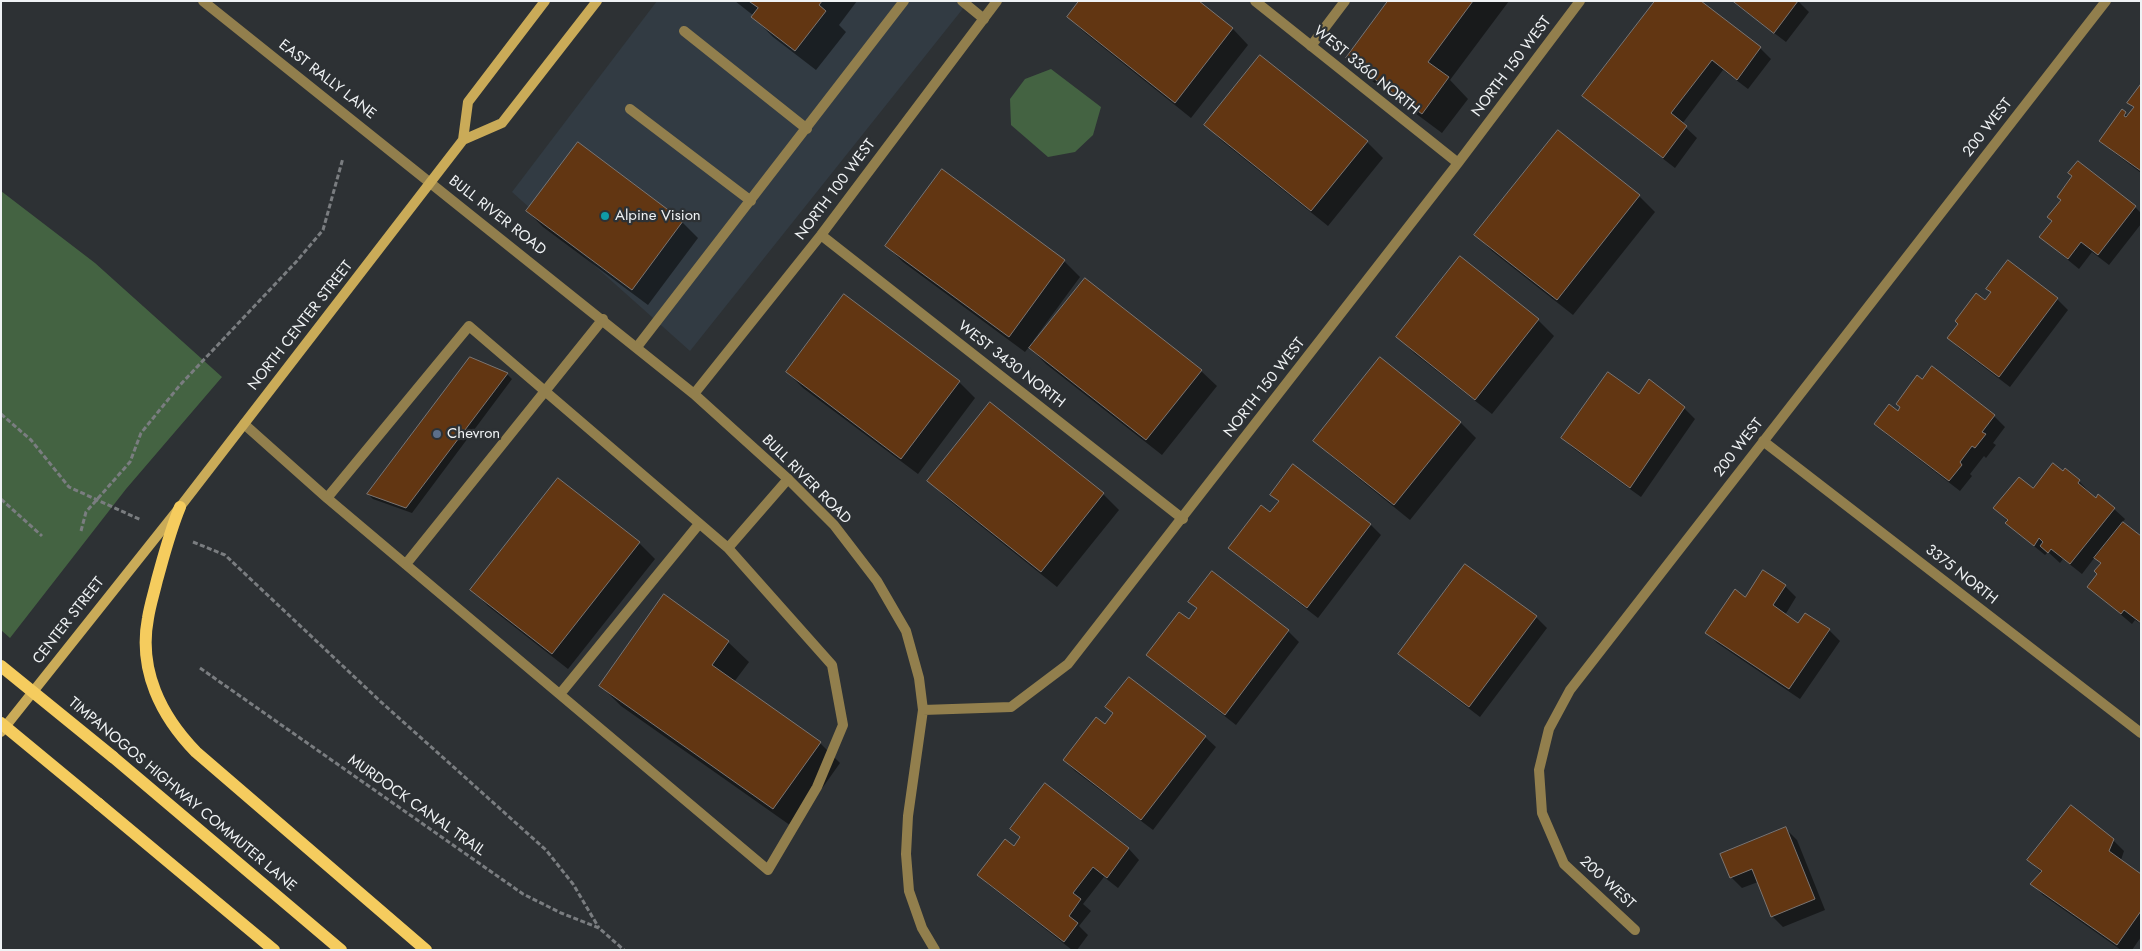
<!DOCTYPE html>
<html>
<head>
<meta charset="utf-8">
<style>
  body { margin:0 }
  #map { position:relative; width:2142px; height:951px; overflow:hidden; background:#2d3134; font-family:Jost,sans-serif }
  canvas { display:block }
  .frame { position:absolute; inset:0; border:2px solid #eff2f4; pointer-events:none }
</style>
</head>
<body>
<div id="map">
<canvas width="2142" height="951"></canvas>
<div class="frame"></div>
</div>
<script>
const ctx = document.querySelector('canvas').getContext('2d');
ctx.lineJoin = 'round';
function fillPath(path, color) {
  ctx.fillStyle = color;
  ctx.fill(path, 'evenodd');
}
function stroke(path, color, width, dash) {
  ctx.strokeStyle = color;
  ctx.lineWidth = width;
  ctx.lineCap = dash ? 'butt' : 'round';
  ctx.setLineDash(dash || []);
  ctx.stroke(path);
}
function write(font, color, halo, rows, align = 'center') {
  ctx.font = font + ' Jost,sans-serif';
  ctx.lineWidth = 4.5;
  ctx.setLineDash([]);
  ctx.textBaseline = 'middle';
  ctx.strokeStyle = halo;
  ctx.fillStyle = color;
  for (const [text, x, y, turn = 0] of rows) {
    ctx.save();
    ctx.translate(x, y);
    ctx.rotate((+turn || 0) * Math.PI / 180);
    ctx.textAlign = isNaN(turn) ? turn : align;
    if (halo) ctx.strokeText(text, 0, 0);
    ctx.fillText(text, 0, 0);
    ctx.restore();
  }
}
const built = new Path2D(`
  M657,1H969L690,351L512,192Z`);
const green = new Path2D(`
  M1051,69L1101,107L1093,135L1075,152L1048,157L1011,125L1010,99L1025,79Z
  M1,191L95,263L222,377L126,489L10,638L1,630Z`);
const shadow = new Path2D(`
  M735,1H857L839,25L846,32L816,70L773,37L753,17L754,16Z
  M1197,1L1233,29L1248,45L1191,118L1084,32L1068,17Z
  M1389,1H1509L1450,80L1468,99L1442,133L1368,78L1348,58Z
  M1699,1L1760,48L1771,59L1748,89L1723,70L1682,124L1697,138L1675,168L1595,106L1584,96Z
  M1732,1H1798L1809,12L1786,42Z
  M2141,86V173L2112,151L2101,140L2122,111L2128,116L2134,108L2128,103Z
  M1206,125L1367,142L1383,158L1328,226L1222,141Z
  M1558,132L1639,196L1655,212L1573,315L1492,251L1476,235Z
  M578,144L682,222L698,238L648,305L543,227L527,211Z
  M942,171L1064,261L1080,277L1033,341L1201,371L1217,386L1162,455L1046,364L1029,347L1025,352L903,262L887,246Z
  M2135,207L2141,213V224L2109,265L2092,252L2079,269L2040,237L2053,221Z
  M1460,258L1538,320L1554,336L1492,414L1414,353L1398,337Z
  M2009,262L2057,299L2068,310L2010,387L1960,349L1949,338L1986,301Z
  M471,358L507,374L512,379L412,513L373,499L368,494Z
  M787,372L959,382L975,398L918,474L803,388Z
  M1639,396L1684,408L1695,419L1641,497L1573,448L1562,438Z
  M1898,412L1994,416L2005,427L1993,443L1996,445L1986,458L1984,456L1970,474L1972,476L1960,491L1886,434L1876,423Z
  M1460,422L1476,438L1410,520L1331,456L1315,441Z
  M929,481L1103,494L1119,510L1057,587L945,497Z
  M2079,481L2096,499L2114,509L2125,519L2122,523L2141,538V624L2135,620L2132,624L2088,587L2099,574L2102,563L2095,557L2082,574L2063,559L2060,563L2048,552L2045,555L2018,533L1995,508L2034,490Z
  M1272,495L1370,524L1381,535L1318,618L1241,558L1230,548L1271,514L1279,502Z
  M639,543L655,559L568,669L488,606L472,590Z
  M1466,565L1536,617L1547,628L1480,717L1411,664L1400,653Z
  M1763,572L1785,586L1796,597L1785,615L1799,625L1829,630L1840,641L1800,699L1717,643L1707,633L1745,599Z
  M1212,573L1288,631L1299,642L1236,725L1159,665L1148,655L1189,621L1198,609L1190,602Z
  M728,642L749,662L734,682L820,743L840,763L794,828L621,706L601,686Z
  M1106,707L1205,737L1216,747L1153,830L1075,771L1064,760L1105,726L1114,715Z
  M1045,785L1129,849L1139,860L1118,888L1104,877L1083,904L1091,911L1079,926L1088,935L1077,950H1072L989,885L978,875L1014,848L1021,839L1011,829Z
  M1786,829L1797,840L1825,910L1783,927L1772,916L1758,882L1742,888L1731,877Z
  M2113,840L2124,851L2121,860L2141,875V937L2132,950H2121L2043,895L2032,884L2042,873L2029,860Z`);
const building = new Path2D(`
  M749,1H822L819,5L826,11L795,51L751,17L758,8Z
  M1079,1H1199L1233,28L1175,103L1067,17Z
  M1388,1H1473L1428,62L1449,77L1422,114L1346,58Z
  M1655,1H1701L1761,47L1737,80L1712,60L1671,113L1687,126L1663,158L1582,96Z
  M1733,1H1798L1774,33Z
  M1260,55L1368,141L1311,211L1204,125Z
  M2141,84V171L2099,141L2122,109L2126,112L2124,116L2126,117L2134,107L2127,103Z
  M1558,130L1640,195L1557,300L1474,235Z
  M578,142L683,221L632,290L526,211Z
  M2078,161L2136,206L2098,255L2081,242L2068,259L2039,237L2052,221L2047,217L2061,200L2057,197L2072,176L2068,173Z
  M942,169L1065,260L1009,337L885,246Z
  M1460,256L1539,319L1475,400L1396,337Z
  M2008,260L2058,298L1999,377L1947,338L1958,324L1955,321L1976,293L1985,300L1991,292L1986,289Z
  M1085,278L1202,370L1146,440L1029,348Z
  M844,294L960,381L901,459L786,372Z
  M470,357L508,373L406,508L367,494Z
  M1380,357L1461,422L1394,505L1313,441Z
  M1932,366L1995,415L1982,432L1986,434L1975,448L1972,446L1960,462L1962,465L1949,481L1874,424L1889,404L1898,411L1900,407L1896,404L1917,375L1922,379Z
  M1608,372L1639,394L1649,379L1685,407L1630,488L1561,438Z
  M990,402L1104,493L1041,572L927,481Z
  M2053,463L2063,471L2065,468L2080,480L2078,483L2096,498L2098,494L2115,508L2070,564L2051,549L2048,553L2040,546L2043,542L2039,538L2034,546L2005,523L2008,520L1993,508L2019,477L2033,488Z
  M1293,464L1371,524L1307,608L1228,548L1261,505L1270,512L1279,501L1270,495Z
  M558,478L640,542L552,654L470,590Z
  M2123,522L2141,536V623L2124,610L2121,614L2087,587L2097,574L2094,571L2101,563L2094,558Z
  M1465,564L1537,616L1469,707L1398,654Z
  M1763,570L1786,585L1773,605L1798,623L1805,613L1830,629L1789,689L1705,633L1735,589L1745,597Z
  M1212,571L1289,630L1225,715L1146,655L1179,612L1189,619L1197,608L1188,602Z
  M664,594L729,641L712,665L821,742L773,809L599,686Z
  M1129,677L1206,736L1141,820L1063,760L1096,717L1105,724L1113,713L1105,707Z
  M1045,783L1129,848L1107,878L1093,867L1073,893L1081,899L1069,916L1078,923L1064,942L977,875L1005,839L1014,846L1020,837L1010,829Z
  M2071,805L2114,839L2109,851L2141,874V911L2117,945L2030,884L2042,871L2027,860Z
  M1786,827L1815,899L1771,917L1752,869L1730,878L1720,854Z`);
const path = new Path2D(`
  M1,414L31,440L69,487L141,520
  M1,499L42,536
  M81,531L86,512L130,462L141,433L180,385L296,262L323,230L343,158
  M193,542L225,555L380,701L546,850L573,884L599,928
  M200,668L523,894L561,913L599,928L624,950`);
const lane = new Path2D(`
  M962,1L984,19
  M684,31L807,129
  M1311,46L1345,1
  M630,109L751,201
  M637,347L904,1
  M244,424L327,498L768,870L817,787L843,725L832,665L728,548L469,326L327,498
  M728,548L788,479
  M406,564L603,319
  M560,694L699,524`);
const street = new Path2D(`
  M203,1L694,394L788,479L834,525L877,581L906,631L919,678L923,710L908,816L906,854L909,891L922,928L935,950
  M1255,1L1458,163
  M821,235L1183,519
  M694,394L821,235L997,1
  M1763,441L2141,733
  M923,710L1011,707L1068,664L1458,163L1580,1
  M1635,930L1564,864L1542,813L1539,770L1549,729L1570,690L2106,1`);
const secondary = new Path2D(`
  M463,140L502,123L597,1
  M1,732L180,507L463,140L468,102L545,1`);
const primary = new Path2D(`
  M180,507C170,531 164,555 157,580C154,593 150,605 148,618C138,670 161,716 196,752L426,950
  M113,757L341,950
  M99,804L274,950`);
const primaryBridge = new Path2D(`
  M1,666L113,757
  M1,723L99,804`);
const markers = [
  [605,216,5,"#0f9aa8"],
  [437,434,5,"#5c6f8a"]
];
const streetNames = [
  ["NORTH 150 WEST",1512,67,-53],
  ["WEST 3360 NORTH",1366,71,39],
  ["EAST RALLY LANE",327,80,38],
  ["200 WEST",1988,128,-52],
  ["NORTH 100 WEST",836,190,-53],
  ["BULL RIVER ROAD",497,216,38],
  ["NORTH CENTER STREET",301,326,-52],
  ["WEST 3430 NORTH",1011,365,38],
  ["NORTH 150 WEST",1265,388,-52],
  ["200 WEST",1739,448,-52],
  ["BULL RIVER ROAD",806,480,45],
  ["3375 NORTH",1961,575,38],
  ["CENTER STREET",69,621,-52],
  ["TIMPANOGOS HIGHWAY COMMUTER LANE",182,795,40],
  ["MURDOCK CANAL TRAIL",416,806,35],
  ["200 WEST",1607,883,43]
];
const poiNames = [
  ["Alpine Vision",615,216],
  ["Chevron",447,434]
];
fillPath(built, '#323b43');
fillPath(green, '#446342');
fillPath(shadow, '#0007');
fillPath(building, '#623612');
stroke(building, '#7b7572', 1);
stroke(path, '#7a7d80', 3, [5, 2.5]);
stroke(lane, '#927f4d', 10);
stroke(street, '#927f4d', 10);
stroke(secondary, '#caab58', 10);
stroke(primary, '#f5cc5e', 12);
stroke(primaryBridge, '#f5cc5e', 12);
for (const [x, y, r, color] of markers) {
  const dot = new Path2D();
  dot.arc(x, y, r, 0, 2 * Math.PI);
  ctx.fillStyle = color;
  ctx.fill(dot);
  stroke(dot, '#2d3134', 2);
}
write('15px', '#eff2f4', '#2d3134', streetNames);
write('15px', '#eff2f4', '#2d3134', poiNames, 'left');
</script>
</body>
</html>
